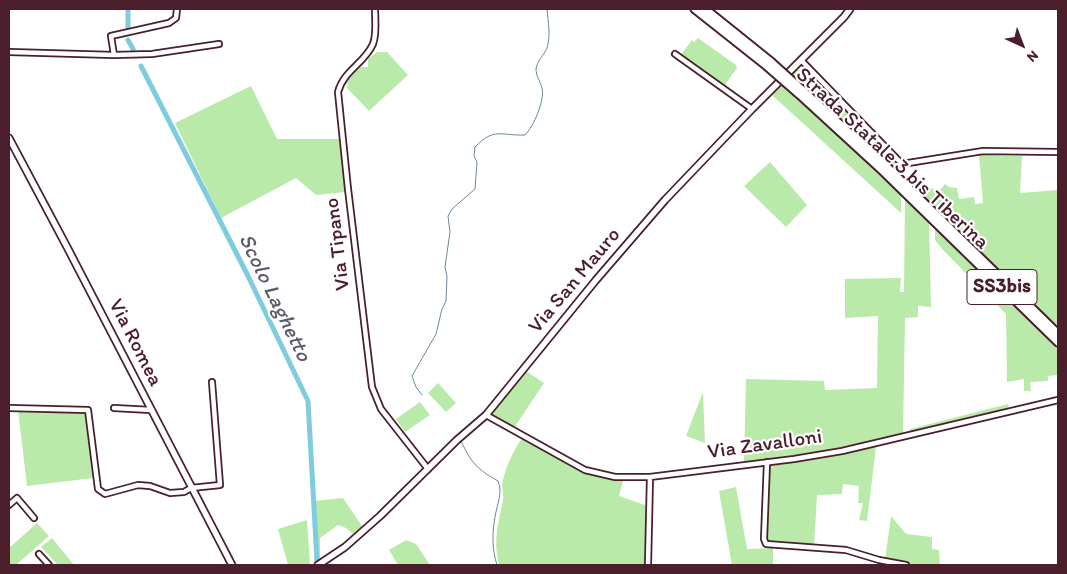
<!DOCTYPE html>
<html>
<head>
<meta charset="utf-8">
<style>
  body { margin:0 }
  #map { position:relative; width:1067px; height:574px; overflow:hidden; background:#fff; font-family:Itim,sans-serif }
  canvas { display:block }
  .frame { position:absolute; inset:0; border:10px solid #4a1f2b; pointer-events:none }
  .north { position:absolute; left:997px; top:20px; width:50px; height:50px; -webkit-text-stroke:4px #fff; paint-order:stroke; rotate:137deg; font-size:14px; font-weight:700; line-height:20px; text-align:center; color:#4a1f2b }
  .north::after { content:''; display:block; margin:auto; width:18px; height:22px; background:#4a1f2b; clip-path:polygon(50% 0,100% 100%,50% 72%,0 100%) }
</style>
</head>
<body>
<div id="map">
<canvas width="1067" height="574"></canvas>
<div class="frame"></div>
<div class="north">N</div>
</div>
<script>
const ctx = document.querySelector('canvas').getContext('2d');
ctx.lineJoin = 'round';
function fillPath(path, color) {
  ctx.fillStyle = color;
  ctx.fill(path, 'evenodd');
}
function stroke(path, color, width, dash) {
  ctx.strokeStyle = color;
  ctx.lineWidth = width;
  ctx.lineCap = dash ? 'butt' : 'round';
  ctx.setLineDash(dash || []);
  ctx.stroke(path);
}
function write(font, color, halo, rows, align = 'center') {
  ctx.font = font + ' Itim,sans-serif';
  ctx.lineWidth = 4.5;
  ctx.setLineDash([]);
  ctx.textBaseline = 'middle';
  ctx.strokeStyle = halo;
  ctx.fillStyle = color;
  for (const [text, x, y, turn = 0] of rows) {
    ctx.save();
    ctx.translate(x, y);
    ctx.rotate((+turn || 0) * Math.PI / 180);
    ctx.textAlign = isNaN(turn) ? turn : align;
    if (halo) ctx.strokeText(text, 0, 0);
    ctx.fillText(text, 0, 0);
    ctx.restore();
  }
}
const green = new Path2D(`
  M698,38L736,65L737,68L724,86L680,56L692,40L694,42Z
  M377,52H387L408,75L369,111L347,88L349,76L361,67H368V59Z
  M798,70L807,71L900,165V175L841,120C829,100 808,91 791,76Z
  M783,83L901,194V213L772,95Z
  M251,86L277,139H339L345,192L316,195L296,178L221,218L175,123Z
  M979,155L1022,156L1020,193L1058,190V325L1045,317L913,189L915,185L933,189H941L945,184L949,187L957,188L959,199L974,197L975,204L983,203Z
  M770,162L807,205L786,227L744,186Z
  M905,198L929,222L931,307L918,306V317L905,318L903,435L825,451L744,462L746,379L824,381L825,390L877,388L878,316L845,318V279L901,278L900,292H904Z
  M935,227L1058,348V375L1048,376V381L1030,382L1031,391H1024V379L1007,382L1006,314L943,250L935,240Z
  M526,371L544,383L514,428L489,414Z
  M438,383L456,403L446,412L428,393Z
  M703,392L705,443L686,436Z
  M420,402L430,415L405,432L396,419Z
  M1008,404L1009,409L910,433V429Z
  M41,409L84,411L88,416L93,478L27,486L18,410Z
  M522,438L579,470L593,475L623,481L619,496L648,506L646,565H499C493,538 498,526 503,500C504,493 501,487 503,480C506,466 514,450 522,438Z
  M876,447L867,521L859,520L863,503H858L859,486L843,484L842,494L817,495L814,546L767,543L768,464L819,458Z
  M736,487L747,549L773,548V565H732L719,491Z
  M343,498L362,526L353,534L346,528L338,525L320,538V559L315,562L313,501Z
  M891,516L906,534L932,537V549L939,550L940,565H915L885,560Z
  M307,520L310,564L307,565H288L278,529Z
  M37,523L49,536L16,565H9V548Z
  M52,538L74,565H58L41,547Z
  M406,540L416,544L430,565H398L389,550Z`);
const stream = new Path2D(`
  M422,395L416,387L412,376L436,334L442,309L446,301L447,276L445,267L450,232L448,216L452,209L475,189L477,162L474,156L475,147C494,127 501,136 525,135C534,126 545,100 542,88C540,81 536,76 536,69C537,61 544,55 547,48C551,35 548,22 547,9
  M461,441C472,464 477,469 498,481C503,493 497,504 495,517C492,533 492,550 497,565`);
const canal = new Path2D(`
  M128,28V9
  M128,40L133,49
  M141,66L248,276L308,401L317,561`);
const minor = new Path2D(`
  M375,9C375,19 377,34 373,44C364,64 344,70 338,92L348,189L372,387L381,409L428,469
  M9,52L114,55L152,54L219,44
  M675,54L752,109
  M114,55L111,36L169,23L176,18L177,9
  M801,60L902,164L983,151L1058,152
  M9,408L88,410L98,489L105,494L138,485L150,486L170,493L184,492L191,488L220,485L212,382
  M114,408L151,410
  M486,415L585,470L615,477H650L794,459L842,451L1058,400
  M767,462L764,539L766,544L846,550L879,560L906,565
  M9,505L17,498L34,518
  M39,554L49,565
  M648,565L650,477`);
const secondary = new Path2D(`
  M9,138L67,247L232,565
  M318,565L345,547L380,516L457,440L486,415L596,280L665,200L752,109L844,17L850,9`);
const trunk = new Path2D(`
  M695,9L767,66
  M705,9L771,62
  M801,89L887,167L1058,334
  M798,93L883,171L1058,342`);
const trunkBridge = new Path2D(`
  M771,62L801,89
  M767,66L798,93`);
const shields = [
  [1002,287,70]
];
const shieldNames = [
  ["SS3bis",1002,287]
];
const streetNames = [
  ["Strada Statale 3 bis Tiberina",892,159,43],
  ["Via Tipano",338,244,-97],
  ["Via San Mauro",575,281,-50],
  ["Via Romea",135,343,63],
  ["Via Zavalloni",765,445,-8]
];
const waterNames = [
  ["Scolo Laghetto",274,298,64]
];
fillPath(green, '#b9eaa9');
stroke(stream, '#6a8796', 1);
stroke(canal, '#7fccde', 5);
stroke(minor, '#4a1f2b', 8);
stroke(secondary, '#4a1f2b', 9);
stroke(trunk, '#4a1f2b', 11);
stroke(minor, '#fff', 4.5);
stroke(secondary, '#fff', 5.5);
stroke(trunk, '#fff', 7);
stroke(trunkBridge, '#4a1f2b', 11, []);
stroke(trunkBridge, '#fff', 7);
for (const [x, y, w] of shields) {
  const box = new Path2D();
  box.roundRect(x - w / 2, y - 17.5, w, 35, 4);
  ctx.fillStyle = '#fff';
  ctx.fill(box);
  stroke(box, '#4a1f2b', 1);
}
write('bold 20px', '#4a1f2b', null, shieldNames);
write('21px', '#4a1f2b', '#fff', streetNames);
write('italic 22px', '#5d5c6a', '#fff', waterNames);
</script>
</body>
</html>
